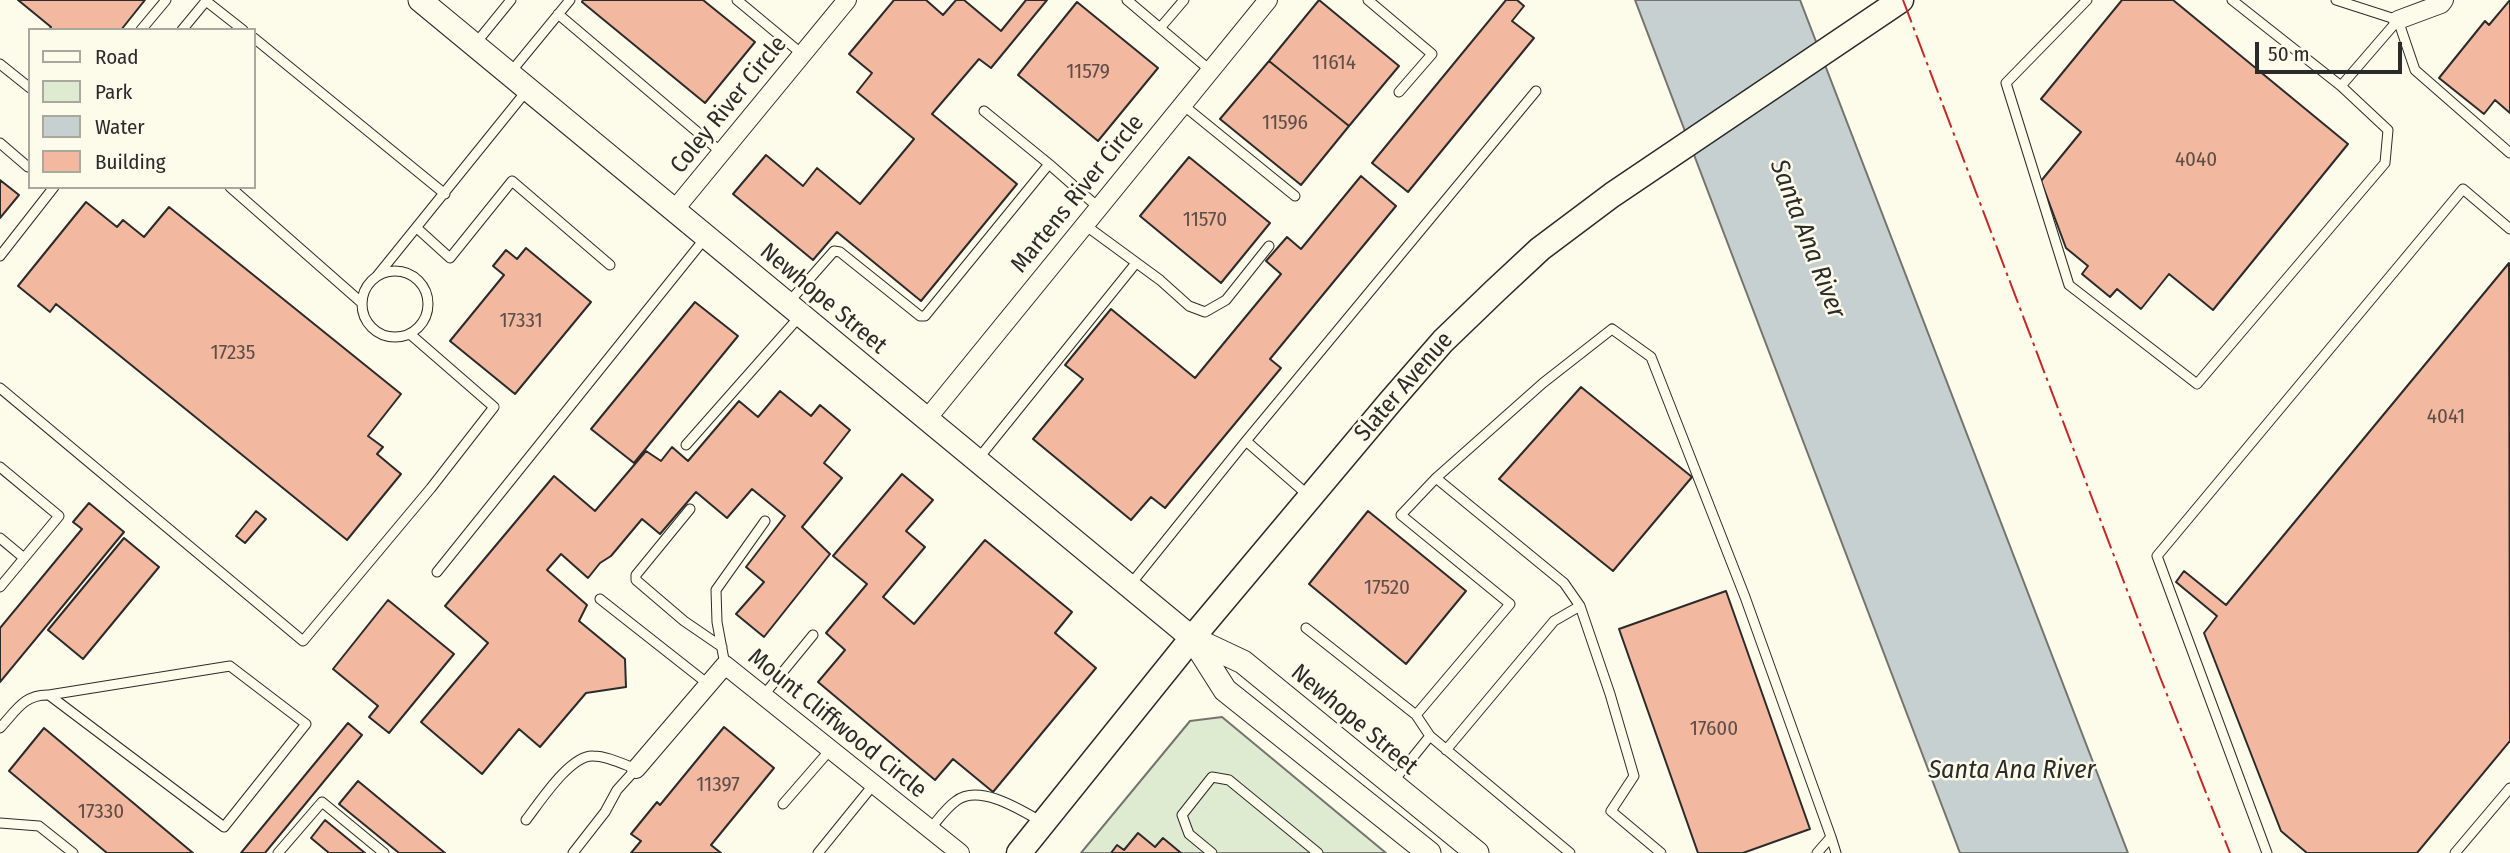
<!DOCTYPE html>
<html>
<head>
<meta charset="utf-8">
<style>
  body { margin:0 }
  #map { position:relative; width:2510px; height:853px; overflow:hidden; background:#fdfbea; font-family:"Fira Sans Condensed",sans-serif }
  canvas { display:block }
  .legend { position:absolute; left:28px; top:28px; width:228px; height:161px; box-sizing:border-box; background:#fdfbea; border:2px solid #a9a89e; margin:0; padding:9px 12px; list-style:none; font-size:21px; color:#2b2b2b }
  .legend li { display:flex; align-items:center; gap:14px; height:35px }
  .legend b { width:35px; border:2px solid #a9a89e }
  .scale { position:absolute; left:2255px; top:42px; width:147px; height:32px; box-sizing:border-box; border:4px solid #2b2b2b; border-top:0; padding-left:9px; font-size:21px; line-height:24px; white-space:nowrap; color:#2b2b2b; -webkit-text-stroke:5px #fdfbea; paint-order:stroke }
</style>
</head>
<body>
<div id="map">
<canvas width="2510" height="853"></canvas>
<ul class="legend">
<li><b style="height:9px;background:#fdfbea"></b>Road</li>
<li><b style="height:19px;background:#deebd1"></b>Park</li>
<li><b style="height:19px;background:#c7d0d0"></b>Water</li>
<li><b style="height:19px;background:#f2b8a0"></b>Building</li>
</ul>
<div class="scale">50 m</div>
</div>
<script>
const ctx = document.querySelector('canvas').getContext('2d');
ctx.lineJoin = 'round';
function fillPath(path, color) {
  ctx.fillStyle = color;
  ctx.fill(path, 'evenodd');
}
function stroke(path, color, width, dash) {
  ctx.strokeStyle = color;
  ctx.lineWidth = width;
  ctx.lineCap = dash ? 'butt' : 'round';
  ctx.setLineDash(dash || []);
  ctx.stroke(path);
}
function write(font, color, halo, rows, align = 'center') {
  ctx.font = font + ' "Fira Sans Condensed",sans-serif';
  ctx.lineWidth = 5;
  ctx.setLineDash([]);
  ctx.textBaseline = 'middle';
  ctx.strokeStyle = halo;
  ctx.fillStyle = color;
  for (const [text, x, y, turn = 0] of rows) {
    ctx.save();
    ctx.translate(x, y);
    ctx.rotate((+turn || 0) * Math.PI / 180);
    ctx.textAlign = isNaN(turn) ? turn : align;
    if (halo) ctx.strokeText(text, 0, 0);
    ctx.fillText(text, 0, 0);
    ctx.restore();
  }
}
const green = new Path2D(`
  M1222,717L1386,853H1081L1190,721Z`);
const water = new Path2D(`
  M1635,0H1800L2128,853H1960Z`);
const building = new Path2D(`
  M18,0H145L121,30H49L51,27Z
  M583,0H703L755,42L705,103L582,2Z
  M894,0H926L943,15L956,0H964L1001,31L1026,0H1047L991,68L979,59L932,114L1017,184L921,301L837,232L813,260L733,194L766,155L803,186L817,168L860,204L914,139L857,92L872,73L849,54Z
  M1319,0L1399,66L1349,126L1269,61Z
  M1506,0H1517L1524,6L1512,21L1534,38L1408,192L1372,163Z
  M2122,0H2173L2348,144L2213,310L2169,274L2141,309L2117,289L2110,297L2082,274L2088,266L2066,248L2041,181L2081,132L2041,99Z
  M2510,0V113L2495,100L2484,114L2439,78L2485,21L2489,25Z
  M1077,2L1158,68L1098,141L1018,75Z
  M1269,61L1349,126L1301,185L1220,119Z
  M1189,157L1270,223L1221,283L1140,216Z
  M1361,176L1396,206L1270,359L1281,368L1165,508L1151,497L1131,520L1033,439L1083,379L1065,365L1111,309L1195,378L1281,274L1266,261L1287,237L1301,249Z
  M0,180L19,195L0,218Z
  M86,202L117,227L123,220L144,237L169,207L401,394L368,436L383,447L377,454L401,474L347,540L56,304L50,312L18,286Z
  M526,248L591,302L515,394L450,341L504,275L493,266L506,250L517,259Z
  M2509,263L2510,741L2417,853H2307L2281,831L2204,633L2217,616L2176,582L2184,571L2226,605Z
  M695,302L738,336L634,463L591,429Z
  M1581,387L1692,477L1613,571L1499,479Z
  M780,391L811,416L820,405L850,430L824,463L842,478L802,527L830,554L764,637L736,614L764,582L746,567L785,516L752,489L727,518L696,492L660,534L642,519L611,556L600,563L588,578L561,554L547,570L587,605L579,621L625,659L626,687L586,693L540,747L519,729L482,774L421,722L488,643L445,606L554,476L595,511L646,451L661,461L672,447L688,461L739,401L758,417Z
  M902,474L933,500L906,531L925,547L883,597L914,624L985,540L1072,612L1055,633L1096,668L993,792L953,759L935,780L818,682L845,650L826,633L867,584L833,556Z
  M89,503L124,532L0,682V628L82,529L73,522Z
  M256,511L266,519L245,543L236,536Z
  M1368,511L1466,591L1406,664L1309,584Z
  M124,538L159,567L83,659L48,630Z
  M1726,591L1810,829L1743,853H1698L1619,629Z
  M388,600L454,654L389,733L369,717L378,706L333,669Z
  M348,723L362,735L265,853H241Z
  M724,727L774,768L711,845L721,853H631L641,841L631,834L657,802L660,805Z
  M44,728L193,853H107L9,771Z
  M358,781L445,853H399L339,804Z
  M325,820L365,853H329L311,838Z
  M1138,833L1155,847L1163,838L1181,853H1111L1117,845L1124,850Z`);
const service = new Path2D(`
  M737,0L802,54
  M1127,0L1160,28
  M1184,0L1160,28L1211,71
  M1368,0L1432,54L1399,92
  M2087,0L2006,83L2069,285L2197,384L2385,163L2388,130L2341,86L2232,0
  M2336,0L2398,20
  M558,14L721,152
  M2398,20L2415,70L2510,153
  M141,30L166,0
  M182,30L206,1L243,30
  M254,38L445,194
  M476,43L511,0
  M0,64L30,88
  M510,73L570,0
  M2341,86L2398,20
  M1183,105L1295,196
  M984,111L1049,164
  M0,143L28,167
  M230,187L362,303
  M1085,225L1160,280L1189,306L1205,312L1226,300L1269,246
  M418,229L450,258L512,181L610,265
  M0,256L54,187
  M362 304a33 33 0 1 1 66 0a33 33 0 1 1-66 0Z
  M377,276L528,89
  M789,302L834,251L840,252L920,316H925L1049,164L1099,208
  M0,388L303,641L431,488L494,407L410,334
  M686,445L800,316
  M978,459L1136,263
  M0,467L59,516L0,587
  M1309,496L1246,441L1536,91
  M690,509L636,575V580L684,621L722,647
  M0,538L24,558
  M437,572L706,237
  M1130,585L1246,441
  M600,599L708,684
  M1306,628L1416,715
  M725,665L717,622L716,590L765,521
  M763,696L813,635
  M0,728C16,711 24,694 49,695L230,666L306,724L224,827L49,695
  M1430,736L1416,715L1510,604L1401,515L1436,478
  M1446,750L1554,621L1580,606
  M1392,783L1430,736L1570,853
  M783,804L830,750
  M526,820C540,802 570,755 593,756C607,756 623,764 636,769L617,790L605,812L573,853
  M0,823L39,826L73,853
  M930,829C938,820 946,808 956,801C979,783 1021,810 1042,822
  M1831,837L1836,853
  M278,853L322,802L384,853
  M818,853L874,784
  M1212,853L1189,834L1182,815L1212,777L1229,780L1318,853
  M1661,853L1611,811L1634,776L1610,694L1580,606L1564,583L1436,478L1543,383L1612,329L1651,357L1745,597L1831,837L1817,853
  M2267,853L2157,556L2463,189L2510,229
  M2455,853L2510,788`);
const minor = new Path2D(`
  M2398,20L2441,4L2444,0
  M675,209L847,0
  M926,420L1268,0
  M636,769L725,665L960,853`);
const tertiary = new Path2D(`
  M420,0L1192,638L1243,662L1477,853
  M1192,638L1225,690L1429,853`);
const secondary = new Path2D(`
  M1019,853L1192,638L1390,402L1443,341L1496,290L1540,249L1612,195L1901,0`);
const power = new Path2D(`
  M1903,0L2160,677L2230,853`);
const numberNames = [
  ["11614",1334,63],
  ["11579",1088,72],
  ["11596",1285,123],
  ["4040",2196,160],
  ["11570",1205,220],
  ["17331",521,321],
  ["17235",233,353],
  ["4041",2446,417],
  ["17520",1387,588],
  ["17600",1714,729],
  ["11397",718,785],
  ["17330",101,812]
];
const streetNames = [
  ["Coley River Circle",729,105,-51],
  ["Martens River Circle",1078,194,-51],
  ["Newhope Street",823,299,40],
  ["Slater Avenue",1404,387,-49],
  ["Newhope Street",1354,720,40],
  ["Mount Cliffwood Circle",837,724,39]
];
const waterNames = [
  ["Santa Ana River",1807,239,69],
  ["Santa Ana River",2012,771]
];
fillPath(green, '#deebd1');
stroke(green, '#74746e', 2);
fillPath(water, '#c7d0d0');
stroke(water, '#74746e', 2);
fillPath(building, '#f2b8a0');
stroke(building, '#2b2b2b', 2);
stroke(service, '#2b2b2b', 11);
stroke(minor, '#2b2b2b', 20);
stroke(tertiary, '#2b2b2b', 25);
stroke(secondary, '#2b2b2b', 27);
stroke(service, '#fdfbea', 9);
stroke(minor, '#fdfbea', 18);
stroke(tertiary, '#fdfbea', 23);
stroke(secondary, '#fdfbea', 24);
stroke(power, '#c62828', 2, [24, 5, 3.5, 5]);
write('21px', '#5d4e48', null, numberNames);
write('24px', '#2b2b2b', '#fdfbea', streetNames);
write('italic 26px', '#2b2b2b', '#fdfbea', waterNames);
</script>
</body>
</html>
